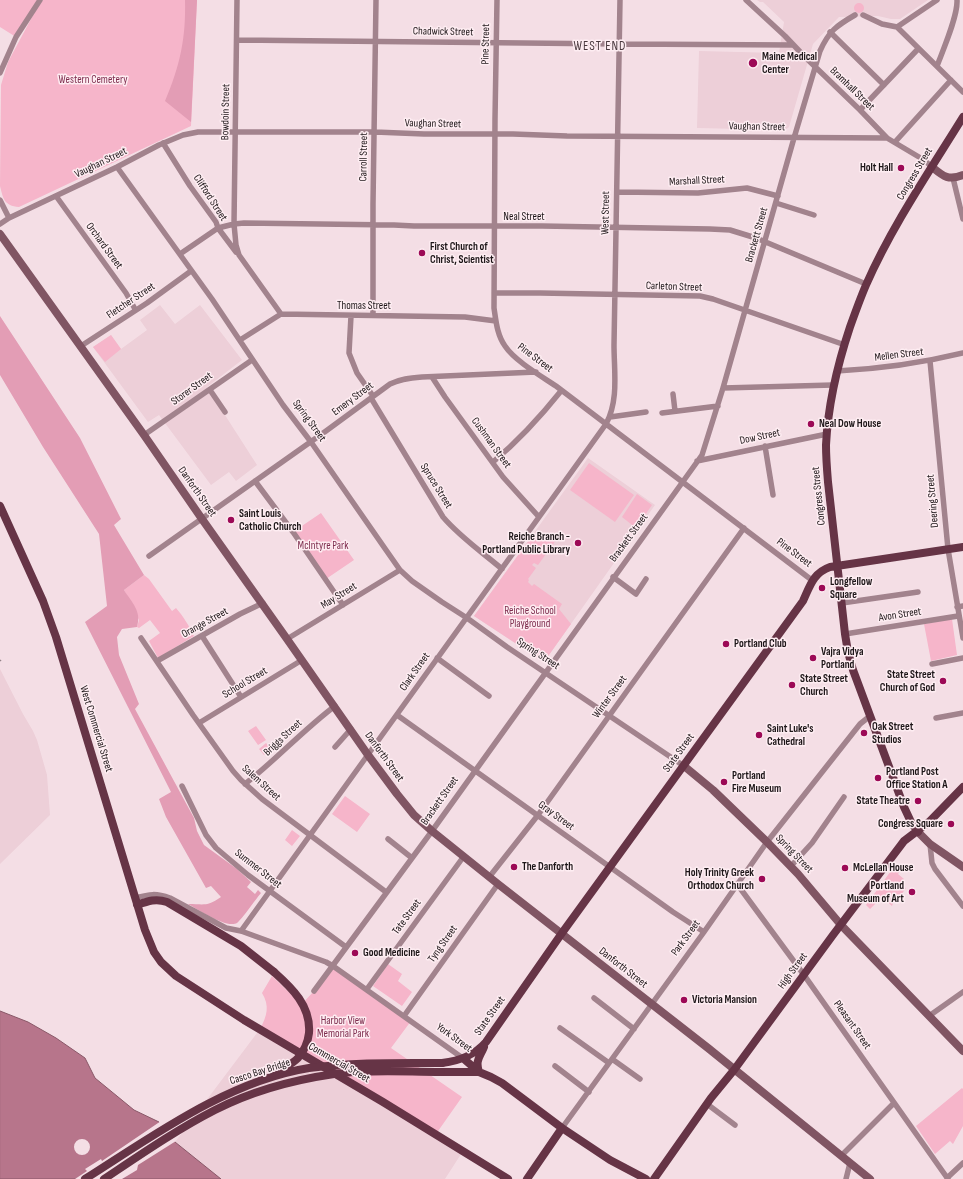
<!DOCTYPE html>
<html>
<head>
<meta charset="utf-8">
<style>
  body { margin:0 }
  canvas { display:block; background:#f4dee5 }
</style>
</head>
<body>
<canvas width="963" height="1179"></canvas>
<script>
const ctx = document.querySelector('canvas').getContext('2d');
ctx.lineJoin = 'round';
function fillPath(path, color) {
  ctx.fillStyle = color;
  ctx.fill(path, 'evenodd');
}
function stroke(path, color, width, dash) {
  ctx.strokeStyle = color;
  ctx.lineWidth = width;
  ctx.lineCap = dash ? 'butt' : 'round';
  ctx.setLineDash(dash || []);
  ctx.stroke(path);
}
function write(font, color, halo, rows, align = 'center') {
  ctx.font = font + ' "Sofia Sans Condensed",sans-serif';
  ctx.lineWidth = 3;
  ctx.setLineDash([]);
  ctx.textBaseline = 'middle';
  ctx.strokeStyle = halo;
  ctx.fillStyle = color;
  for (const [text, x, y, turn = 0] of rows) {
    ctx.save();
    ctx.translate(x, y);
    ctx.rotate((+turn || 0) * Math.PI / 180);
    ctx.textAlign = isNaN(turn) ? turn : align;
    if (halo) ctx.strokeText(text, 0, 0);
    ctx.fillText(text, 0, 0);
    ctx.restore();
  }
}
const built = new Path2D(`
  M757,0H928L900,19H891L878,16L839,17L813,44L789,127L785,130L697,128L699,51L779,53L784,22L763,2H760Z
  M160,305L175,324L200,305L242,360L207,387L257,465L236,481L229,472L211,485L159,415L148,422L93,347L111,335L121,349L147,330L140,320Z
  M588,458L655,505L544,662L474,616Z
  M0,669L23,714L33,731L37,740L47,775L50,815L0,864Z
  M260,1029L463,1151L445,1179H221L175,1142Z`);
const green = new Path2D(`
  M0,0H40L16,37L0,27Z
  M43,0H197L191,126L19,207C4,206 3,198 0,186L1,85L8,62L39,4Z
  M854 8a5 5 0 1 1 10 0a5 5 0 1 1-10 0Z
  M111,335L121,349L105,362L93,347Z
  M589,463L634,495L615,522L570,490Z
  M637,494L652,505L636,528L622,517Z
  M321,513L354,560L326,579L293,532Z
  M532,536L550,538L555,541L554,543L538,565L534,563L532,565L536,568L528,579L529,580L528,582L532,586L534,584L562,604L559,609L571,624L544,662L474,616Z
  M144,575L149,579L172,611L176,608C184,617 189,626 194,636L158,658L149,641L160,633L150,620L139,628L137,627L139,620L124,590Z
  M952,619L957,655L931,661L924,624Z
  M256,726L266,740L258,745L248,731Z
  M266,743L269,746L270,750L264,755L259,749Z
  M345,796L370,814L357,832L332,814Z
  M292,830L300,836L292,846L285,840Z
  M896,864L902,868L898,874L904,879L900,885L906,888L896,902L893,903L892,906L882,897L870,909L866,905Z
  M388,964L402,974L398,981L412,992L402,1006L373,986Z
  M333,966L411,1021L391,1048L462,1097L436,1134L260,1029C267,1016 270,1006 262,993L272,976L292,995L301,1005L314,991Z
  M962,1088L963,1089V1126L953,1144L950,1141L935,1154L916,1126Z`);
const forest = new Path2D(`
  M185,0H197L191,122L165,101C180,66 186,38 185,0Z
  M0,316L80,438L121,519L114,525L144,575L124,590C132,603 142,611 137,627L122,629L117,637L119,655L139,704L135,709L194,818L197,831L204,845L237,869L251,882L247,887L255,894L258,890L261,893C255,900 243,918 237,923C227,929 197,909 188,904C204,904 207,907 221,897L211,886L206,888L166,817L159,799L171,792L85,622L107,606L99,534L43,447L0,375Z`);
const water = new Path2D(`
  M0,1011L28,1022L56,1038L85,1058L95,1078L134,1110L159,1122L175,1142L221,1179H0Z`);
const pier = new Path2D(`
  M161,1121L176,1141L138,1165L137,1170L122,1179H75L87,1171L85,1169L101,1159L102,1161Z
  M74 1147a8 8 0 1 1 16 0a8 8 0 1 1-16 0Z`);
const street = new Path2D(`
  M237,0L234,224L236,245L239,255L281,314
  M497,0L495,119L494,308C496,321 497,335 505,346C515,361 541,376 556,386L813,581
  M746,0L785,36L805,57L860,110L887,138L924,160L932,167
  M863,15L882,24L897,27
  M897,27L963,92
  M897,27L937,0
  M830,32L884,85
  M237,40L619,44L793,45
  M937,66C943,50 958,16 957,0
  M0,73L16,37L40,0
  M860,110L918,49
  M895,142L951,80
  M163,143L190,186L216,222L218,228L236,252
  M117,167L212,299L283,405L311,442L386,550L400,570L412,581L442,602L467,618L507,647L684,766
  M953,178L963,219
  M617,192L698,193L747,188L778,196
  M56,196L126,293L135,309
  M0,200L9,218
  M776,203L814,215
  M0,224L9,218L117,167L159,145L183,135L198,132H375L424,134H513L567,136L887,138
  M180,254L218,228L234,224L244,223L394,225L414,226H542L710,229L730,230L756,238L866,284
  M494,293H540L700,296L713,299L845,345
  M373,315V204L376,0
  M351,316L349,353L357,373L373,396
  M240,340L281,314L465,317L496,321
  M81,346L147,303L191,271
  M930,361L948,549L963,638
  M837,371C879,369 922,363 963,353
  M432,377L445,397L503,477L539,517
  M723,388L833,385
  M210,390L225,412
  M673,394L675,411
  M371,398L443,517C460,537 482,552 502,569
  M662,413L718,406
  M610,417L646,412
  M144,435L252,360
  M765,446L773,495
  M697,461L827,434
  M493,462C518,441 541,416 561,391
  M255,481L293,532L343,605
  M149,556L326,431L390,384C400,379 410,378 422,377L536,372
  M613,577L636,594L646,579
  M842,603L918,592
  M957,607L963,606
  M845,634L958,616
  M202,636L241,697
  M141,638L193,715L233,771L241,780L262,799L386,892
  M287,639L400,570
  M437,658L489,696
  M157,661L240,614L263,603
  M932,664L963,658
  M397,715L673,912L704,932
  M936,718L963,713
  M199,723L302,660
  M335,747L351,729
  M245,784C276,760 303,730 335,706
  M182,786L206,835L216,848L248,875L346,947
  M388,839L412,858
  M930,844L932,863L935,869L963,906
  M791,866L812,843L844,797
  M490,876L538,815L744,528
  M737,884L804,975L948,1179
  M135,898C150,894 156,893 170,898L226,928L241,931L326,962L333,966L464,1059
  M241,931L606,424C619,400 614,371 614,345L620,0
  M367,989L464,856
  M314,991L432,831L702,455L723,388L794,138L820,51C829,31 836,26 855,15
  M594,998L634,1029
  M404,1016L498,884
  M929,1016L963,992
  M560,1028L609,1063
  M612,1059L640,1079
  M555,1066L589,1092
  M707,1104L735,1125
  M562,1128L704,932L767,842L860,724L870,716
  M841,1156L894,1103
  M947,1178L963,1163
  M846,1179L850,1163`);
const secondary = new Path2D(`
  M932,167C943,176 948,181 963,175
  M0,234L144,435L202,519L287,639L368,755L397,794L414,815L432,831L498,884L708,1048L870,1179
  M684,766L713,790L767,842L798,874L841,925L963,1051
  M918,832L930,844L963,867`);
const primary = new Path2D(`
  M0,506L43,601L56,637L145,930L154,952L161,962L176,976L244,1020L383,1102L508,1179
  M918,832L911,822L904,807L853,670L848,652L845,634L828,482C827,470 826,457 826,445C828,404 837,366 850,327C855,313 860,299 866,285C892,226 929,172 963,117
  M137,905C148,901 156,898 167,902L241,946L274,972
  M464,1059L479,1072L491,1077L502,1083L562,1128L610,1160L646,1179
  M442,1063C459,1061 474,1056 486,1042L562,933L803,601C810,586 813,573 830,567L963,547
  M441,1072H479
  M479,1072C475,1060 480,1057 484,1047
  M527,1179L562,1128
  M654,1179L711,1098L734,1070L833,935L904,841L929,822L963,787`);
const rail = new Path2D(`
  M0,660L1,661`);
const primaryBridge = new Path2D(`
  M274,972C292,988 311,1006 309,1033C308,1042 304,1051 298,1058C291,1065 283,1068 276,1074
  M85,1179C153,1136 228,1081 309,1068C353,1062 398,1063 442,1063
  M104,1179C140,1155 176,1130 215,1110C252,1091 293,1080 334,1074C369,1069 406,1072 441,1072`);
const markers = [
  [753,63,5,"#9c0956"],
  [901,168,4,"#9c0956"],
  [422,253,4,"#9c0956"],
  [811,424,4,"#9c0956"],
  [231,520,4,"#9c0956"],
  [578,543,4,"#9c0956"],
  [822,588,4,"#9c0956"],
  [726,644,4,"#9c0956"],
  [813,658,4,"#9c0956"],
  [943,681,4,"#9c0956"],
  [792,685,4,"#9c0956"],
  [864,733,4,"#9c0956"],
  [759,735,4,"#9c0956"],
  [878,778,4,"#9c0956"],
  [724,782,4,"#9c0956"],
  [918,801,4,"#9c0956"],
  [951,824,4,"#9c0956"],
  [514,867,4,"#9c0956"],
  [845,868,4,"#9c0956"],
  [762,879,4,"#9c0956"],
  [912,892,4,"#9c0956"],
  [355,953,4,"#9c0956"],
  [684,1000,4,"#9c0956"]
];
const streetNames = [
  ["Chadwick Street",443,32,1],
  ["Pine Street",486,44,-89],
  ["Bramhall Street",852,89,44],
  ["Bowdoin Street",226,112,-89],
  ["Vaughan Street",433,124,1],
  ["Vaughan Street",757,127,1],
  ["Carroll Street",364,157,-89],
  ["Vaughan Street",101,163,-26],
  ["Congress Street",915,174,-59],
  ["Marshall Street",697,181,-3],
  ["Clifford Street",210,198,57],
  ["West Street",606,213,-89],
  ["Neal Street",524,217],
  ["Brackett Street",757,235,-74],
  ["Orchard Street",104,246,54],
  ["Carleton Street",674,287,2],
  ["Fletcher Street",131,301,-34],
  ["Thomas Street",364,306],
  ["Mellen Street",899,355,-7],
  ["Pine Street",535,358,37],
  ["Storer Street",192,389,-36],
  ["Emery Street",353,399,-37],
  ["Spring Street",309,421,54],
  ["Dow Street",760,437,-12],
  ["Cushman Street",491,443,54],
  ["Spruce Street",436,486,58],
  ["Danforth Street",197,492,55],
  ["Congress Street",819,496,-96],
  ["Deering Street",933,501,-95],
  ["Brackett Street",629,538,-54],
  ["Pine Street",794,553,37],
  ["May Street",339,596,-32],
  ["Avon Street",900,615,-9],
  ["Orange Street",205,623,-29],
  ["Spring Street",538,654,33],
  ["Clark Street",415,672,-55],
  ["School Street",245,683,-31],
  ["Winter Street",610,697,-54],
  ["West Commercial Street",96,729,73],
  ["Briggs Street",283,738,-43],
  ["State Street",679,753,-54],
  ["Danforth Street",384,757,54],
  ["Salem Street",261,783,42],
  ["Brackett Street",440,801,-55],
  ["Gray Street",556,816,36],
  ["Spring Street",794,854,46],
  ["Summer Street",258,869,38],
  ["Tate Street",407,917,-54],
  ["Park Street",686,938,-54],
  ["Tyng Street",443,944,-55],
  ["Danforth Street",623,968,38],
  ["High Street",793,971,-54],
  ["State Street",490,1016,-55],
  ["Pleasant Street",852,1025,55],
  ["York Street",454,1038,36],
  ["Commercial Street",339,1063,30],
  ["Casco Bay Bridge",260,1072,-18]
];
const poiNames = [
  ["Maine Medical",762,57],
  ["Center",762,70],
  ["Holt Hall",893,168,"right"],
  ["First Church of",430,247],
  ["Christ, Scientist",430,260],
  ["Neal Dow House",819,424],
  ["Saint Louis",239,514],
  ["Catholic Church",239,527],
  ["Reiche Branch -",570,537,"right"],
  ["Portland Public Library",570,550,"right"],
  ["Longfellow",830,582],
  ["Square",830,595],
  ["Portland Club",734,644],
  ["Vajra Vidya",821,652],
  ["Portland",821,665],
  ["State Street",935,675,"right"],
  ["Church of God",935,688,"right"],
  ["State Street",800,679],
  ["Church",800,692],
  ["Oak Street",872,727],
  ["Studios",872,740],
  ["Saint Luke's",767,729],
  ["Cathedral",767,742],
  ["Portland Post",886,772],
  ["Office Station A",886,785],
  ["Portland",732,776],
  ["Fire Museum",732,789],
  ["State Theatre",910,801,"right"],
  ["Congress Square",943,824,"right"],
  ["The Danforth",522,867],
  ["McLellan House",853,868],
  ["Holy Trinity Greek",754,873,"right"],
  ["Orthodox Church",754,886,"right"],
  ["Portland",904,886,"right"],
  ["Museum of Art",904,899,"right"],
  ["Good Medicine",363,953],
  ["Victoria Mansion",692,1000]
];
const parkNames = [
  ["Western Cemetery",93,80],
  ["McIntyre Park",323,546],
  ["Reiche School",530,611],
  ["Playground",530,624],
  ["Harbor View",343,1021],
  ["Memorial Park",343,1034]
];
const quarterNames = [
  ["WEST END",600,47]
];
fillPath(built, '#edcfd8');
fillPath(green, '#f6b5ca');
fillPath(forest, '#e39db5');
fillPath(water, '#b7758b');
stroke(water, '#895868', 1);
fillPath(pier, '#f4dee5');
stroke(street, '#a2838d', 5.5);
stroke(secondary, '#805563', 8);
stroke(primary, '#663446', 8);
stroke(rail, '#938488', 1.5, [2, 4]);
stroke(primaryBridge, '#663446', 8);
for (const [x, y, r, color] of markers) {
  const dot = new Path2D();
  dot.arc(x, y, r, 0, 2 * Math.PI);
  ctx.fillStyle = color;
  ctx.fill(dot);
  stroke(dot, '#feedf2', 1.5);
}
write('11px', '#1d1618', '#feedf2', streetNames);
write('bold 11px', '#1d1618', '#feedf2', poiNames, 'left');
write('11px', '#7e2d4e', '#feedf2', parkNames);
ctx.letterSpacing = '1px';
write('13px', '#49383d', '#feedf2', quarterNames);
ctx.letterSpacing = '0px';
</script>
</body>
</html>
